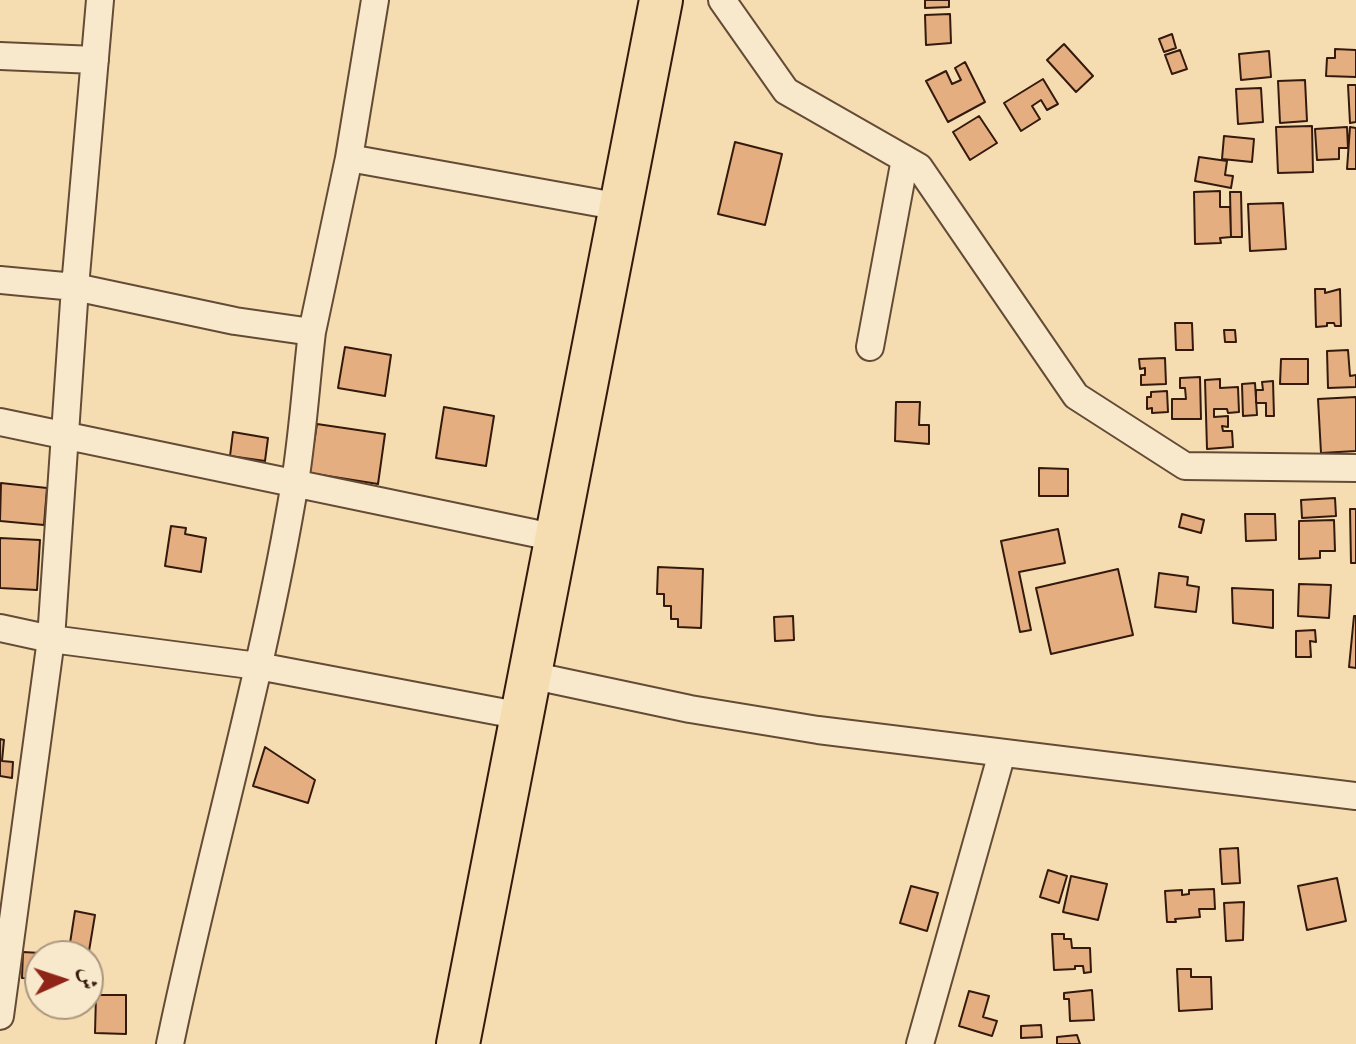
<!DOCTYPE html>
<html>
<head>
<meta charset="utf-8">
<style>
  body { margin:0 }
  #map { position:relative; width:1356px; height:1044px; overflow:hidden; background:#f6ddb1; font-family:Vollkorn,Amiri,serif }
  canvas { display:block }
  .north { position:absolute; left:24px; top:940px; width:80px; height:80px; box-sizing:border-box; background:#f9e9cc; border:2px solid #aa9680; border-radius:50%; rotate:87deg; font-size:22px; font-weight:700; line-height:32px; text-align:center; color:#331a0d }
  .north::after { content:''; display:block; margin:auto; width:28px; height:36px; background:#8f2418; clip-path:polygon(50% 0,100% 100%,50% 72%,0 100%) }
</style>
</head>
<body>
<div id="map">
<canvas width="1356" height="1044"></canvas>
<div class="north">ش</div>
</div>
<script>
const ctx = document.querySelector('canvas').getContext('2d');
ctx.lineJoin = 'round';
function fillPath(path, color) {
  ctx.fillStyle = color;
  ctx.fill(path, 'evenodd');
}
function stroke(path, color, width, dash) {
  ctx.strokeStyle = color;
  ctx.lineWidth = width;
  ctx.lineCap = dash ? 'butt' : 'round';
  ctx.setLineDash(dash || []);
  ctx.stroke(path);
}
const building = new Path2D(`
  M925,0H949V7L925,8Z
  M950,14L951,43L926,45L925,15Z
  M1172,34L1176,48L1164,52L1159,39Z
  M1064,44L1093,76L1076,92L1047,60Z
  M1335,49L1356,50V77L1326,76L1327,58H1335Z
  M1180,50L1187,69L1172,74L1165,55Z
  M1269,51L1271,77L1241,80L1239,54Z
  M965,62L985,102L948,122L926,81L946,71L952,84L961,80L955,68Z
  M1043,79L1058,104L1047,110L1041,100L1032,106L1040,119L1021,131L1004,103Z
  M1305,80L1307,121L1280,123L1278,81Z
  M1348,85H1356V122L1350,123Z
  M1261,88L1263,122L1238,124L1236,89Z
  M979,116L997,143L970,160L953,132Z
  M1312,126L1313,172L1278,173L1276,127Z
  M1347,127L1348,148H1339V159L1317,160L1315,129Z
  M1350,127L1356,128V169H1347Z
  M1224,136L1254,139L1252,162L1222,159Z
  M735,142L782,154L765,225L718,214Z
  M1199,157L1227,161L1225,175L1233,176L1231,188L1195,181Z
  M1220,191V207H1230L1231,237L1220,238L1221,243L1195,244L1194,192Z
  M1230,192H1241L1242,237H1231Z
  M1283,203L1286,249L1250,251L1248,204Z
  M1315,289H1325V293L1340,289L1341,326H1335L1334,323H1327V326L1316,327Z
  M1175,323H1192L1193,350H1176Z
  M1224,330H1235L1236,342H1225Z
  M345,347L391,355L385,396L338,388Z
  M1348,350L1350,376L1356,375V387L1328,388L1327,351Z
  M1165,358L1166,384L1141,385V375H1145V368L1140,369L1139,359Z
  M1281,359H1308V384H1280Z
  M1200,377L1201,419H1172V399H1186L1185,388H1180V378Z
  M1220,379V388L1238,387L1239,412L1228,413L1227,409H1214V417L1228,416V427L1222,426L1223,431H1232L1233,447L1207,449L1205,380Z
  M1273,381L1274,416H1266V403H1256V390H1263L1262,382Z
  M1255,383L1257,415L1243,416L1242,384Z
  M1167,391L1168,412L1152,413V408L1147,409V397H1151V392Z
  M1356,397V451L1321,453L1318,399Z
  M896,402H920L919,425H929V444L895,441Z
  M444,407L494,416L486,466L436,458Z
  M317,424L385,434L378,484L309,473Z
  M233,432L268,438L265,461L230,456Z
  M1039,468L1068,469V496H1039Z
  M1,483L47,488L44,525L0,521Z
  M1335,498L1336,516L1302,518L1301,500Z
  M1350,509H1356V563H1351Z
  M1182,514L1204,520L1201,533L1179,527Z
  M1245,514H1275L1276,540L1246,541Z
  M1334,520L1335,551H1320V558L1299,559V521Z
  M171,526L186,528L185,534L206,538L201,572L165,566Z
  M1058,529L1065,563L1019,572L1031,630L1020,632L1001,541Z
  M0,538L40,540L37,590L0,588Z
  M658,567L703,569L701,628L678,627V619H671V606H664V594H657Z
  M1118,569L1133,635L1051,654L1036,588Z
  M1159,573L1188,577L1187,585L1199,587L1196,612L1155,607Z
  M1299,584L1331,585L1329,618L1298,616Z
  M1232,588L1273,590V628L1233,623Z
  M793,616L794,640L775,641L774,617Z
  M1354,616H1356V668L1349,667Z
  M1315,630L1316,642L1310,641L1311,657H1296V631Z
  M0,739L4,740L2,761L13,762L12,778L0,776Z
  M265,747L315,780L308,803L253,786Z
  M1238,848L1240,883L1222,884L1220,849Z
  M1048,870L1067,876L1059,903L1040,897Z
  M1071,876L1107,884L1098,920L1063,912Z
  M1337,878L1346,921L1307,930L1298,886Z
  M911,886L938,893L927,931L900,923Z
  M1214,889L1215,909H1199L1200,917L1175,919L1176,922H1167L1165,891L1182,890V895L1189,894V890Z
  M1244,902L1243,940L1226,941L1224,903Z
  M75,911L95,915L88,957L68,956Z
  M1052,934H1064V939H1071L1072,948H1090L1091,972L1084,973L1083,966H1075V969L1054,970Z
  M23,952L40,953L38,979L22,978Z
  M1177,969H1191V977H1211L1212,1009L1179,1011Z
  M1092,990L1094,1020L1070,1021L1069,999H1064V993Z
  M969,991L989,996L983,1017L997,1021L992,1036L959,1026Z
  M96,995H126V1034L95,1033Z
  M1041,1025L1042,1037L1021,1038V1026Z
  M1077,1035L1080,1044H1057V1037Z`);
const minor = new Path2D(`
  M375,0L349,158L621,207
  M722,0L786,91L919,167L1076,396L1185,466L1356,468
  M0,56L95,60
  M0,280L75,287L235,321L312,332L349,158
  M870,347L905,159
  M0,422L557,538
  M0,628L51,639L258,666L522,716
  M530,675L690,709L818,730L1356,796
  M0,1016L51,639L75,287L100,0
  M170,1044C209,856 264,671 295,482C303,432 306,382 312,332
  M920,1044L1002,753`);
const primary = new Path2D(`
  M458,1044L661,0`);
fillPath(building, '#e5ae80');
stroke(building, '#331a0d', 2);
stroke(minor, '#644b36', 30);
stroke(primary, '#331a0d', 46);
stroke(minor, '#f9e9cc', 26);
stroke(primary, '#f6ddb1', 42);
</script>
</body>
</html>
